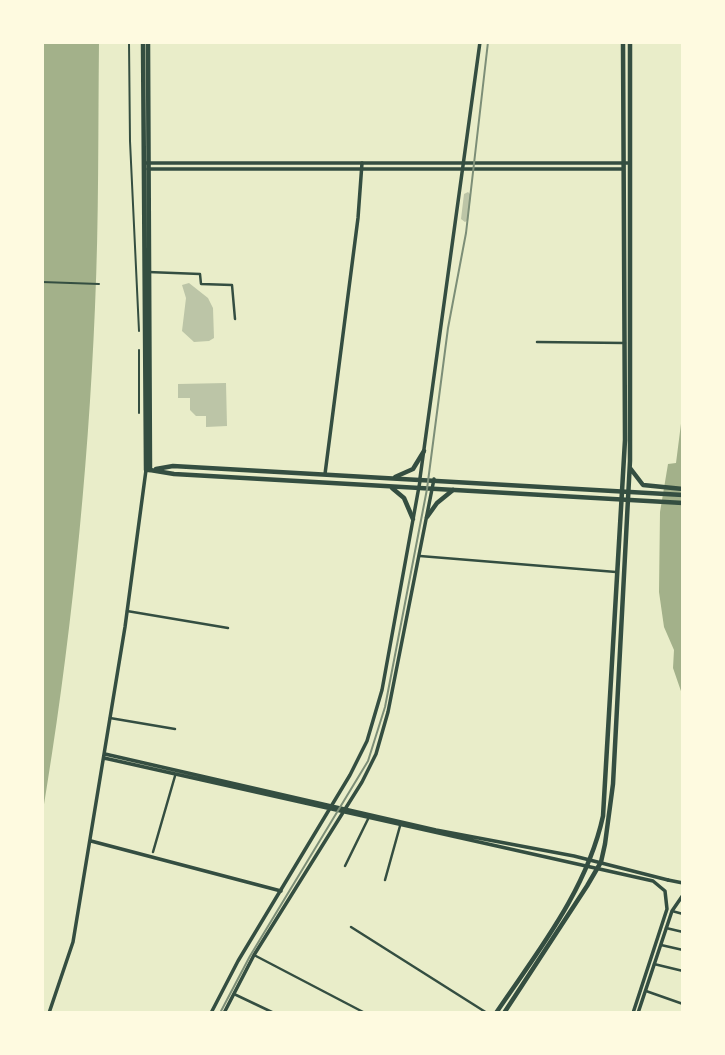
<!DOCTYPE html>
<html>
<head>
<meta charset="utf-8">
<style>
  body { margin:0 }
  #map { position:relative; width:725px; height:1055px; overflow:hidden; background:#e9edc9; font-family:"Titillium Web",sans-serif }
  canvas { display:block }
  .frame { position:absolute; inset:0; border:44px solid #fefae0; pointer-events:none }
</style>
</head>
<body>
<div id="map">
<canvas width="725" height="1055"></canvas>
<div class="frame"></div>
</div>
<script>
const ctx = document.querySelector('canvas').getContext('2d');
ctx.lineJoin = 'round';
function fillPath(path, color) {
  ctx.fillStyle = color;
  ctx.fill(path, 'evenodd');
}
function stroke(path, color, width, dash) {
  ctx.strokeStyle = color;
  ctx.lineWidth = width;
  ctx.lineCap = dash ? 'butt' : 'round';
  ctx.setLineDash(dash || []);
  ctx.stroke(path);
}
const water = new Path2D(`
  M42,42H99C98,130 99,219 95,307C88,476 70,650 42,817Z
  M683,408V697L673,668L674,650L664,627L659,592L660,512L668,464L676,463Z`);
const building = new Path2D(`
  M468,192L471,195L468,220L465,222L461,219L464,194Z
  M189,283L208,298L213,308L214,338L209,341L194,342L182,331L186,298L182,285Z
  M226,383L227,426L206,427V416H196L190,410V398H178V384Z`);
const path = new Path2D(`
  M129,42L130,141L139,331
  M42,282L99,284
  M139,413V350`);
const minor = new Path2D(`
  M148,272L200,274L201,284L232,285L235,319
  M537,342L625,343
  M420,556L616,572
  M127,611L228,628
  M110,718L175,729
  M153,852L175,776
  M345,866L368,819
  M385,880L400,826
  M672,911L683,914
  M351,927L487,1013
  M666,928L683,932
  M661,945L683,950
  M254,955L365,1013
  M654,964L683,971
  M646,991L683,1004
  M234,994L274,1013`);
const tertiary = new Path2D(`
  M325,474L358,218L362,163
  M420,478L480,42
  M91,841L281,891
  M668,880L683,883`);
const secondary = new Path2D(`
  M146,163H630
  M148,169H623
  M105,754L436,830L574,856L668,880
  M104,758L653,881L665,891L667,909L633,1013
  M49,1013L73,942L125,627L146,470
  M211,1013L238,961L350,775L367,741L382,690L420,481
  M224,1013L254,955L362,782L376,754L388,712L434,479
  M638,1013L672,911L683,895`);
const primary = new Path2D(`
  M143,42L146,470H150L148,42
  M630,468L643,485L683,489
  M395,477L413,469L424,451
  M392,488L404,498L413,519
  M427,517L437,503L453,490
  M496,1013C538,951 587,890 603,816L625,440L623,42
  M504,1013L587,886L601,862L605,844L613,784L630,461V42`);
const trunk = new Path2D(`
  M156,469L173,466L683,495
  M150,470L174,474L683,503`);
const tram = new Path2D(`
  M220,1013L250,956L368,761L385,707L427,489L448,328L466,233L488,42`);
fillPath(water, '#a3b18a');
fillPath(building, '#bcc5a7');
stroke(path, '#344e41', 2);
stroke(minor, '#344e41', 2.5);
stroke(tertiary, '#344e41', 3.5);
stroke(secondary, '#344e41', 3.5);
stroke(primary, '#344e41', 4.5);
stroke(trunk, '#344e41', 4.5);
stroke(tram, '#7c8e77', 2);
</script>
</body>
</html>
